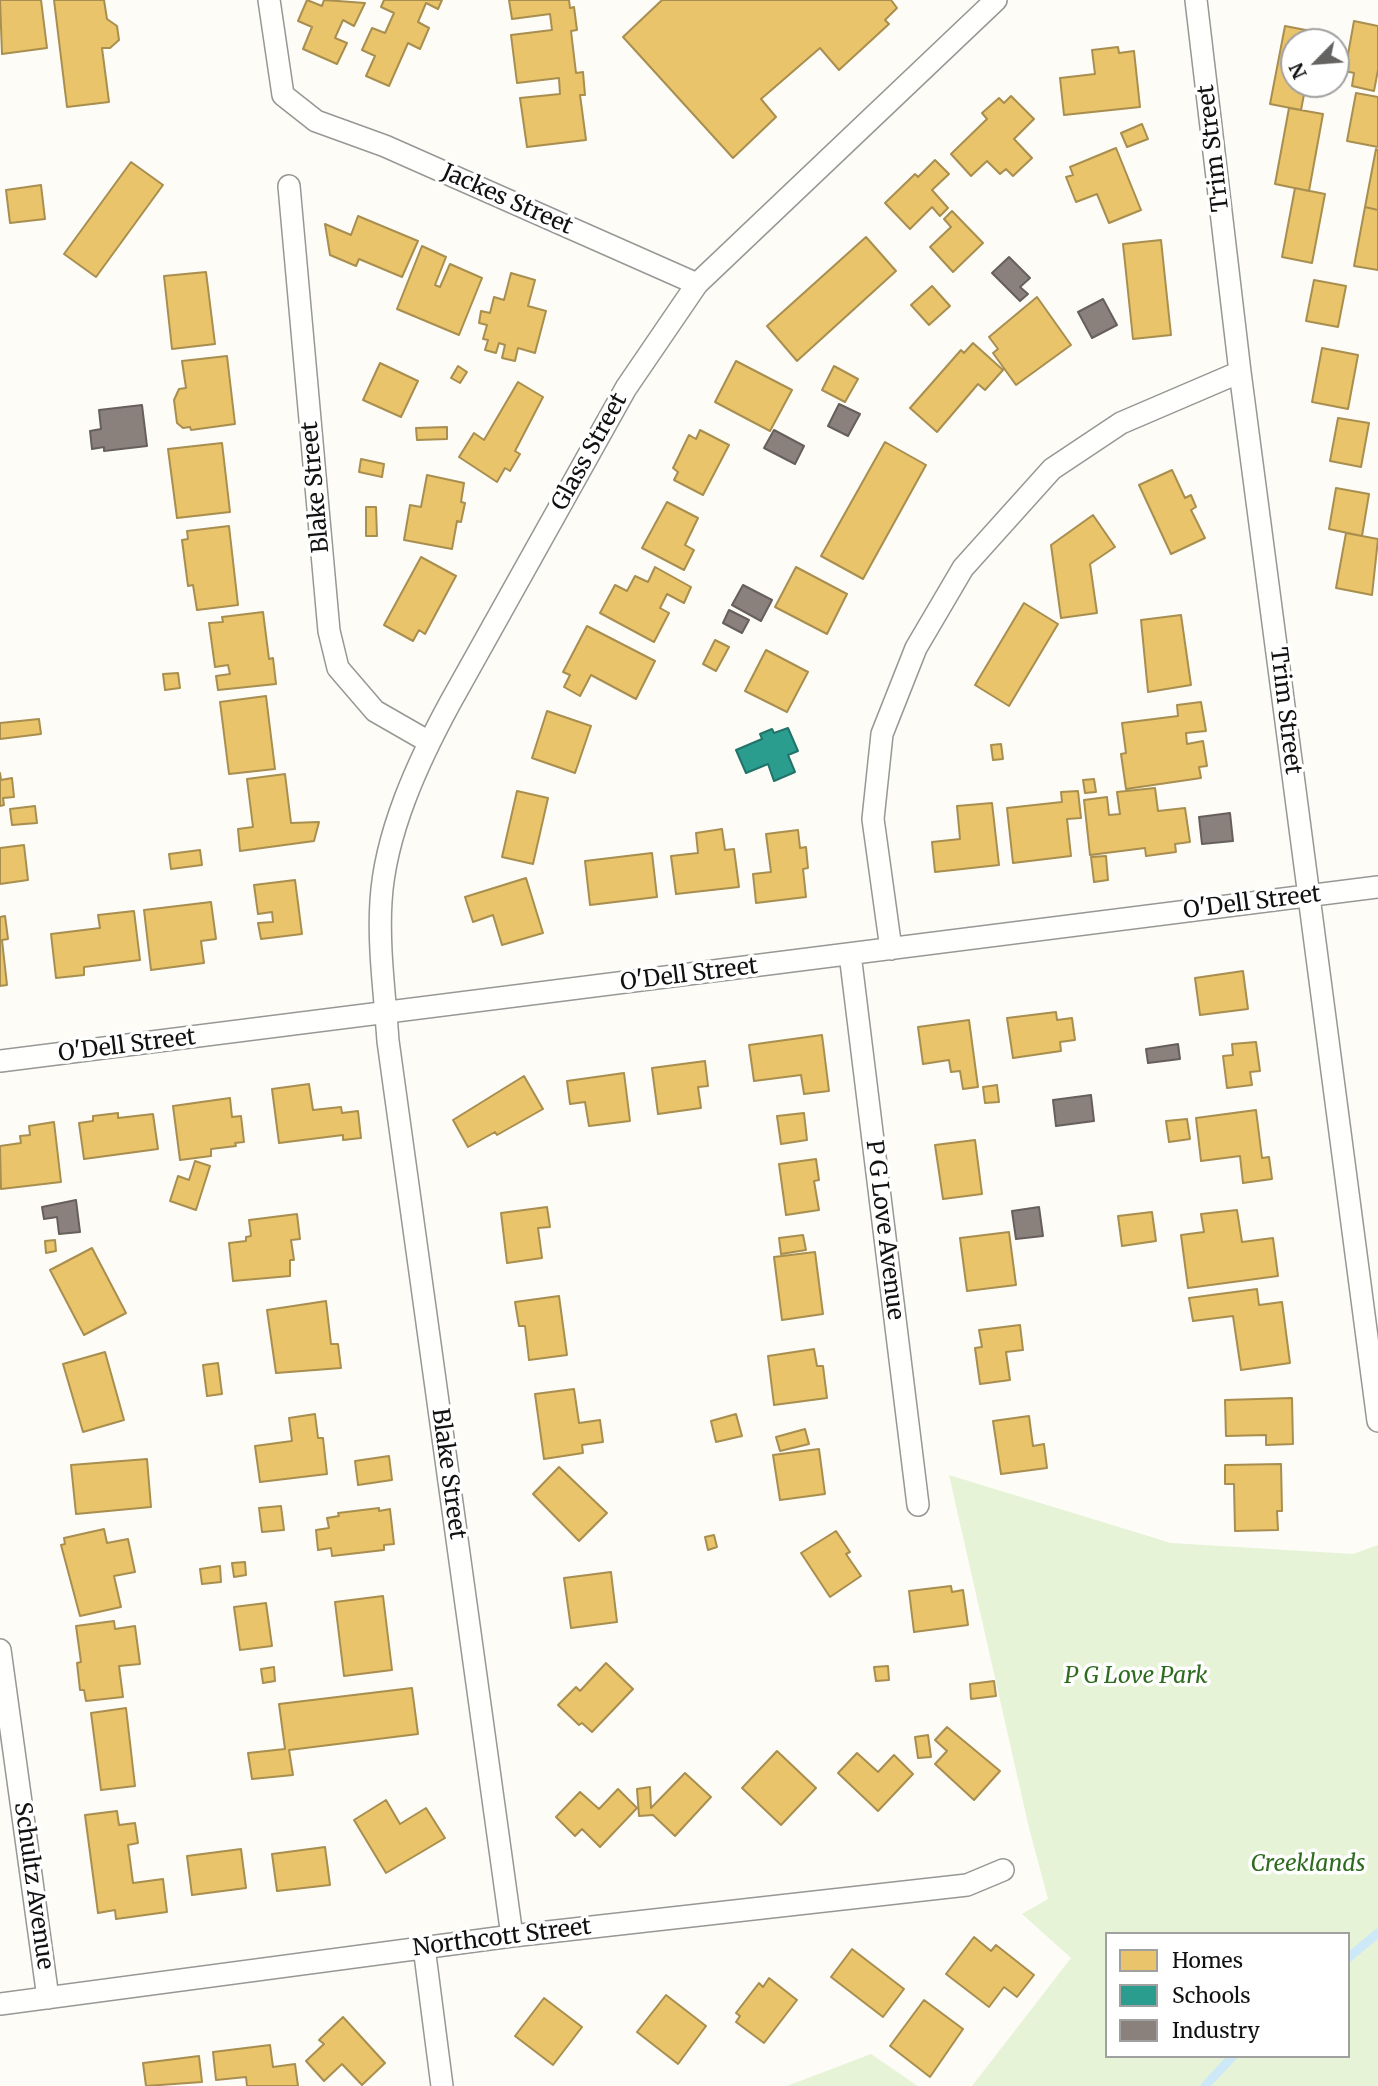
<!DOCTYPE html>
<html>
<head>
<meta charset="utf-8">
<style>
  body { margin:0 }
  #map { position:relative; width:1378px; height:2086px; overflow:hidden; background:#fdfcf7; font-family:Merriweather,serif }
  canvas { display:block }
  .legend { position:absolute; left:1105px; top:1932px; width:245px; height:126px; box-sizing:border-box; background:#fff; border:2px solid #a0a0a0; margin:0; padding:9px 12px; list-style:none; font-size:21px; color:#111 }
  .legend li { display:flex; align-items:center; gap:14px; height:35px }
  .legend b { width:35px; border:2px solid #a0a0a0 }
  .north { position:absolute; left:1280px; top:28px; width:70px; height:70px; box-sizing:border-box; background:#fff; border:2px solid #a0a0a0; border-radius:50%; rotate:245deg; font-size:19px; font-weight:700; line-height:28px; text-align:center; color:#111 }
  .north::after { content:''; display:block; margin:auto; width:24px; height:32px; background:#646362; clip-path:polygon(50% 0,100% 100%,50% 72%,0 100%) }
</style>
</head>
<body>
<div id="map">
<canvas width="1378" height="2086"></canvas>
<ul class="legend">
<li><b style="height:19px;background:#e9c46a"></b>Homes</li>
<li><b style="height:19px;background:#2a9d8f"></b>Schools</li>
<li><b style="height:19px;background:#8a817c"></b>Industry</li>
</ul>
<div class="north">N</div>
</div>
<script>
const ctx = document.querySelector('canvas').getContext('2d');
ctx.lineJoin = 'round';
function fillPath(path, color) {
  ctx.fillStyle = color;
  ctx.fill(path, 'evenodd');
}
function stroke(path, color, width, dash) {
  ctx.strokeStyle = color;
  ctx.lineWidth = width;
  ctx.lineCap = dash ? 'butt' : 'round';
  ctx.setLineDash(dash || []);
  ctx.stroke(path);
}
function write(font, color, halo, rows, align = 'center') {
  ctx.font = font + ' Merriweather,serif';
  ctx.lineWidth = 7;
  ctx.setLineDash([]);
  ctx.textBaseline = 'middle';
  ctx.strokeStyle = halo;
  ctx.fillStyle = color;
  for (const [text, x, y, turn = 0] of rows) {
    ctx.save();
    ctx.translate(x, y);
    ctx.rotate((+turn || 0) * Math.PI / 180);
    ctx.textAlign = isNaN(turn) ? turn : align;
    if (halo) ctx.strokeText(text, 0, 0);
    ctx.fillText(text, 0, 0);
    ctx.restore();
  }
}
const green = new Path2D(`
  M949,1475L1171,1543L1353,1554L1378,1545V2086H972L1071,1958L1022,1914L1048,1899L1029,1828ZM1107,1934H1348V2056H1107Z
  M871,2054L918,2086H787Z`);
const homes = new Path2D(`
  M0,0H41L47,48L2,54Z
  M54,0H104L107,19L117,26L119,40L110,48H102L109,102L67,107Z
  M307,0L322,6L324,0L365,3L354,26L343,20L335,38L347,43L337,64L303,49L312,27L298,21Z
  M384,0H442L438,9L426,3L418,22L429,28L420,49L408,43L389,86L366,76L375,56L362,50L372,28L385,33L394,13L381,7Z
  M509,0H569L570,8L574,7L577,30L571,31L576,73L583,72L585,95H580L586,140L527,147L520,98L560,94L559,78L517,83L511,35L552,30L550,14L512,19Z
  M662,0H891L897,8L885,20L889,24L839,70L820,48L761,99L776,117L733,158L623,37Z
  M1354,21L1378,26V70L1374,91L1352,86L1354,73L1345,71Z
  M1285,26L1316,32L1314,42H1294V84H1306L1301,110L1270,104Z
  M1118,47L1119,53L1134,51L1140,107L1064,115L1060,78L1095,74L1092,50Z
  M1356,93L1378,97V147L1347,141Z
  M1011,96L1034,119L1014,139L1032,158L1013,176L1006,169L1000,174L987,161L971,176L951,154L987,119L982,113L999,98L1004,103Z
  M1289,108L1323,114L1309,191L1275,184Z
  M1142,124L1148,139L1127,147L1121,133Z
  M1116,148L1141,210L1109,223L1097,194L1076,202L1066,177L1073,175L1070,167Z
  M1376,149L1378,150V210L1365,207Z
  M935,160L949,174L932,190L948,208L940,216L932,207L910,229L885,203L915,174L918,177Z
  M131,162L163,185L96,277L64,254Z
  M41,185L45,219L10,223L6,190Z
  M1295,188L1325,194L1312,263L1282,257Z
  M1365,207L1378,210V270L1354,266Z
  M952,211L983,243L953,272L930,247L951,227L944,219Z
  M358,216L418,241L402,277L359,259L356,266L330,255L325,224L351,235Z
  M866,237L896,271L797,361L767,326Z
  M1161,240L1171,335L1133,339L1123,244Z
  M422,246L446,257L435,285L440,287L450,264L482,278L459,335L397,309Z
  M206,272L215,344L172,349L164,276Z
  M511,273L535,280L528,306L546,311L535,353L518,348L515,361L502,358L505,345L499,343L496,353L485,350L488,340L483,339L487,325L479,323L481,311L490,313L494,297L504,300Z
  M1314,280L1346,286L1338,327L1306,321Z
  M932,286L950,306L929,325L911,305Z
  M1037,297L1071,345L1016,385L993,353L998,349L989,337Z
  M973,343L1003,370L985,390L978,384L937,432L910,408L961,350L964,353Z
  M1322,348L1358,355L1348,409L1312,402Z
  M227,356L235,424L191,430L190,427L183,428L177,423L174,400L179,389L186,388L182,361Z
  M736,361L792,390L770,431L715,402Z
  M380,363L418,381L401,417L363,400Z
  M458,366L467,372L460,383L451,378Z
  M834,366L858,379L845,402L822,390Z
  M518,382L543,397L515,451L520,454L510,471L505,468L497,482L459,457L474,433L484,440Z
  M1338,418L1369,423L1361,467L1330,461Z
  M447,427V439L417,440L416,428Z
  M700,430L729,445L703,495L674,480L678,472L673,468L689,435L696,439Z
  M885,442L926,465L863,579L821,556Z
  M222,443L230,512L177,518L168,449Z
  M361,459L384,464L382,477L359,472Z
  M1172,470L1185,498L1191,495L1196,507L1191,510L1205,538L1171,554L1139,485Z
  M427,475L464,483L461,502L465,503L461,522L457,521L452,549L404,540L410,505L421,507Z
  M1336,488L1369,494L1362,536L1329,529Z
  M667,502L698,518L685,545L694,550L684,570L642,548Z
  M366,507H376L377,536H366Z
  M1093,515L1115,547L1090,564L1097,613L1061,618L1051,545Z
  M229,526L238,605L197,610L193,585L188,586L182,540L188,539L187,531Z
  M1346,533L1378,539L1372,595L1336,588Z
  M421,557L456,576L425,634L419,630L413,641L384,625Z
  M655,567L691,587L684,603L667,594L660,608L669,613L654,642L600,613L615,585L627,591L635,576L648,582Z
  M796,567L847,594L827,634L775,607Z
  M1024,603L1058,624L1009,706L975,685Z
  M263,612L269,659L273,658L276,684L218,690L216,676L230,674L228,665L215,667L209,623L223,622L222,617Z
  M1181,615L1191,685L1148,692L1141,620Z
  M587,626L655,661L636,699L591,675L580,696L564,687L570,675L563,672Z
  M715,640L729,647L716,671L703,664Z
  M766,650L808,672L787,712L745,691Z
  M178,673L180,688L165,690L163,674Z
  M266,696L275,769L229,774L220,702Z
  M1201,702L1206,731L1186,733L1187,744L1203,741L1207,766L1199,767L1201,778L1126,789L1121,754L1126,753L1122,723L1178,716L1177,705Z
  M547,711L591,726L575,773L532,758Z
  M39,719L41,734L0,739V723Z
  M1001,744L1003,759L993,760L991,745Z
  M0,773L1,780L12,778L14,797L3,798L4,805L0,806Z
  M285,774L291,823L319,822L314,841L240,851L238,829L253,827L247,779Z
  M1094,779L1096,792L1085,793L1083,780Z
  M1155,788L1158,811L1185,808L1190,842L1175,844L1176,852L1146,856L1145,848L1090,855L1084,800L1107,797L1109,815L1120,814L1117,792Z
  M517,791L548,798L533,864L502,857Z
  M1078,791L1081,818L1067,819L1071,856L1013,863L1007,808L1062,802L1061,792Z
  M992,803L999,865L935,872L932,842L960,839L957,806Z
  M35,806L37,823L12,825L10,809Z
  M722,829L725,850L734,849L739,887L676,894L671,856L698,853L696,833Z
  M798,830L800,848L806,847L808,868L803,869L806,897L756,903L753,874L771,872L766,834Z
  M24,845L28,880L0,884V848Z
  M200,850L202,865L171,869L169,854Z
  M652,853L657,897L590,905L585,861Z
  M1106,856L1108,880L1094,882L1091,857Z
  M526,878L543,933L502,945L493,915L473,922L465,897Z
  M295,880L302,934L261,939L258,923L273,922L272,912L258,914L254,885Z
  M211,902L216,939L201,941L204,963L151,970L144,910Z
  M134,911L140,960L84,967V975L56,978L51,934L100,928L98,915Z
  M5,916L8,939L2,940L7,985L0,986V917Z
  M1243,971L1248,1009L1200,1015L1195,978Z
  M1056,1012L1057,1020L1072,1018L1075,1040L1060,1042L1061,1051L1013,1058L1007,1018Z
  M969,1020L978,1087L963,1089L960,1071L951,1072L949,1060L923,1064L918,1027Z
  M822,1035L829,1091L804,1094L801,1075L754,1081L749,1045Z
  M1256,1042L1260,1071L1250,1072L1252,1085L1227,1088L1223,1056L1233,1055L1232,1044Z
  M705,1061L708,1086L698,1087L701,1108L658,1114L652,1068Z
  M624,1073L630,1121L589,1126L585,1102L570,1104L567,1081Z
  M524,1076L543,1109L497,1135L495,1132L468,1147L453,1120Z
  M309,1084L313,1110L341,1107L342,1113L358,1111L361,1138L343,1140V1135L279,1143L272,1089Z
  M997,1085L999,1102L985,1103L983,1087Z
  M230,1098L232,1117L241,1116L244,1142L235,1143L236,1146L211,1149V1156L180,1160L173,1106Z
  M1256,1110L1262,1158L1269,1157L1272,1179L1243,1183L1240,1156L1201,1161L1196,1118Z
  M118,1113V1118L153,1114L158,1149L84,1159L79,1123L93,1121V1116Z
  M804,1113L807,1140L781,1144L777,1116Z
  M1187,1119L1190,1139L1169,1142L1166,1121Z
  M54,1122L61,1182L1,1189L0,1146L21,1143L20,1136L30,1135L29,1126Z
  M975,1140L982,1194L943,1199L935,1145Z
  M816,1159L819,1180L814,1181L819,1210L786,1215L779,1164Z
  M195,1161L210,1166L196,1210L170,1201L178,1176L189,1180Z
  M547,1207L550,1227L538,1228L542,1258L507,1263L501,1213Z
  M1237,1210L1242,1242L1273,1238L1278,1276L1188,1288L1181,1235L1204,1232L1201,1214Z
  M1152,1212L1156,1241L1122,1246L1118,1216Z
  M297,1214L300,1239L291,1240L294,1260H290V1276L233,1281L229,1243L246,1241V1237L251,1236L249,1220Z
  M1009,1232L1016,1285L967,1291L960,1238Z
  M803,1235L806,1250L781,1254L779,1238Z
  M55,1240L56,1251L46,1253L45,1241Z
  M92,1248L126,1313L84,1335L50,1270Z
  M815,1252L823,1314L782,1320L774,1257Z
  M1257,1289L1259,1305L1282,1302L1290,1363L1241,1370L1233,1316L1193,1321L1189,1298Z
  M559,1296L567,1355L529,1360L525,1326H519L515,1302Z
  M326,1301L331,1344H338L341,1368L276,1373L267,1310Z
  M1020,1325L1023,1350L1006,1352L1010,1380L980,1384L975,1348L982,1347L979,1330Z
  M814,1349L817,1366H823L827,1398L774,1405L768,1356Z
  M105,1352L124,1420L83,1432L63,1364Z
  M218,1363L222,1394L207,1396L203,1365Z
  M574,1389L579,1423L600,1420L603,1442L582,1445L583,1453L544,1459L535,1394Z
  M1292,1398L1293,1444L1266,1445V1435L1226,1436L1225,1400Z
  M315,1414L318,1438H323L327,1474L260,1482L255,1446L292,1441L289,1418Z
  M736,1414L742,1436L716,1442L711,1421Z
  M1029,1416L1033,1446L1044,1444L1047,1468L1001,1474L993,1421Z
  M805,1429L809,1444L780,1451L776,1437Z
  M819,1449L825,1494L780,1500L773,1455Z
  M389,1456L392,1480L358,1485L355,1461Z
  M147,1459L151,1507L76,1514L71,1465Z
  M1281,1464L1282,1511H1277L1278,1530L1235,1531L1234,1484H1225V1465Z
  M559,1467L607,1513L579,1541L533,1494Z
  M281,1506L284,1530L262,1532L259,1508Z
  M379,1508V1511L390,1509L394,1544L384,1545V1550L332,1556L331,1548L318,1550L316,1530L329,1528L327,1518L339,1516L338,1513Z
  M104,1529L107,1543L128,1539L135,1572L114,1576L121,1607L80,1616L61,1545L65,1544L64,1538Z
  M836,1531L850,1552L846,1554L861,1576L830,1597L801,1553Z
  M714,1535L717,1547L708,1550L705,1537Z
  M245,1562L246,1575L234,1577L232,1563Z
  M220,1566L221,1582L202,1584L200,1569Z
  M611,1572L617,1622L571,1628L564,1578Z
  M951,1586L952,1592L963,1590L968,1625L914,1632L909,1591Z
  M383,1596L392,1670L344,1676L335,1602Z
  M266,1603L272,1646L240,1650L234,1607Z
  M114,1621L115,1629L135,1626L140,1664L119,1666L123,1697L86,1701L84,1690H80L77,1663L81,1662L76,1626Z
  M606,1663L633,1689L592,1732L582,1723L579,1725L558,1705L576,1687L580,1691Z
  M888,1666L889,1680L876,1681L874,1667Z
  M274,1667L275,1681L263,1683L261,1669Z
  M994,1681L996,1696L971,1699L970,1684Z
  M412,1688L418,1734L289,1750L293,1775L252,1779L248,1753L285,1749L279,1704Z
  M126,1708L135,1786L101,1790L91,1713Z
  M947,1727L1000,1771L974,1800L935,1764L947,1751L935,1740Z
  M928,1735L931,1757L918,1758L915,1737Z
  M777,1751L816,1788L781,1825L742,1788Z
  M857,1753L878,1772L894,1755L913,1774L878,1811L838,1773Z
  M685,1773L711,1797L675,1836L653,1815L639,1816L637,1789L650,1787L651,1808Z
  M618,1789L637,1808L600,1847L582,1829L575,1836L556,1817L580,1792L599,1809Z
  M386,1800L400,1824L426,1808L445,1838L386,1873L354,1820Z
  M117,1811L119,1825L135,1823L138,1843L128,1845L133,1883L163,1879L167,1912L116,1919L115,1910L98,1913L85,1815Z
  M325,1847L330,1885L277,1891L272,1854Z
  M241,1849L246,1888L192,1895L187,1856Z
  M974,1937L991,1951L996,1945L1034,1975L1017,1997L1004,1987L989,2007L946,1974Z
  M852,1949L904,1989L883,2017L831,1977Z
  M769,1978L797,2000L764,2043L736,2022L740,2016L736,2013L759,1983L763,1987Z
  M666,1995L706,2026L678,2064L637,2032Z
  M544,1998L582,2027L553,2065L515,2036Z
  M924,2000L963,2029L930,2077L890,2046Z
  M343,2017L385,2063L362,2085L342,2064L324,2081L306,2061L324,2044L319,2040Z
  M270,2045L273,2067L295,2064L298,2086H247L246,2077L216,2080L213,2052Z
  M199,2056L202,2082L146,2086L143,2063Z`);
const schools = new Path2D(`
  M788,728L798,751L788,755L795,772L774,781L768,764L746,773L736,750L762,739L760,734L772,729L774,733Z`);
const industry = new Path2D(`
  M1009,257L1030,278L1020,287L1028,294L1020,301L992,273Z
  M1103,299L1117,325L1092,338L1078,312Z
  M839,404L860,414L848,436L828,426Z
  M142,405L147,446L104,451V447L92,449L90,431L101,429L99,410Z
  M774,430L804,446L795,464L764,448Z
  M743,585L772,600L761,621L732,605Z
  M729,610L749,620L742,633L723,623Z
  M1230,813L1233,841L1202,844L1199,817Z
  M1178,1044L1180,1059L1148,1063L1146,1049Z
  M1091,1095L1094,1121L1056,1126L1053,1100Z
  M76,1200L80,1232L59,1234L57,1217L44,1219L42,1207Z
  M1039,1207L1043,1236L1016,1239L1012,1211Z`);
const stream = new Path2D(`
  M1348,1958L1378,1933
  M1205,2086L1233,2056`);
const street = new Path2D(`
  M269,0L283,95L316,121L385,146L697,284
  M1196,0L1240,372L1378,1421
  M289,186L329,631L338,668L375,711L429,742
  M891,949L873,819L882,734L916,648L963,568L1052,469L1121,423L1240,372
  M850,954L918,1505
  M0,1061L1378,887
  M0,1650L48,1998
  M512,1936L388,1041C385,995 378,947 381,901C385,833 418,762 450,703L626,388L697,284L996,0
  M424,1947L442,2086
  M0,2004L512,1936L967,1885L1003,1870`);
const streetNames = [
  ["Trim Street",1214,148,-97],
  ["Jackes Street",507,200,24],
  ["Glass Street",590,452,-61],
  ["Blake Street",316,487,-95],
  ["Trim Street",1285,711,83],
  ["O'Dell Street",1252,903,-7],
  ["O'Dell Street",689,975,-7],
  ["O'Dell Street",127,1046,-7],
  ["P G Love Avenue",884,1230,83],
  ["Blake Street",448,1474,82],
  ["Schultz Avenue",33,1886,82],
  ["Northcott Street",502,1938,-7]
];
const parkNames = [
  ["P G Love Park",1136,1676],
  ["Creeklands",1308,1864]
];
fillPath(green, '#e7f3d7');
fillPath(homes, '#e9c46a');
stroke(homes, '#a88e4f', 2);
fillPath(schools, '#2a9d8f');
stroke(schools, '#227369', 2);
fillPath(industry, '#8a817c');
stroke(industry, '#665f5c', 2);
stroke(stream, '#cde8f7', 9);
stroke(street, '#979795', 24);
stroke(street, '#fffffe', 21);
write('23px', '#111', '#fff', streetNames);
write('italic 23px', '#2f6b1f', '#fff', parkNames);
</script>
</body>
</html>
